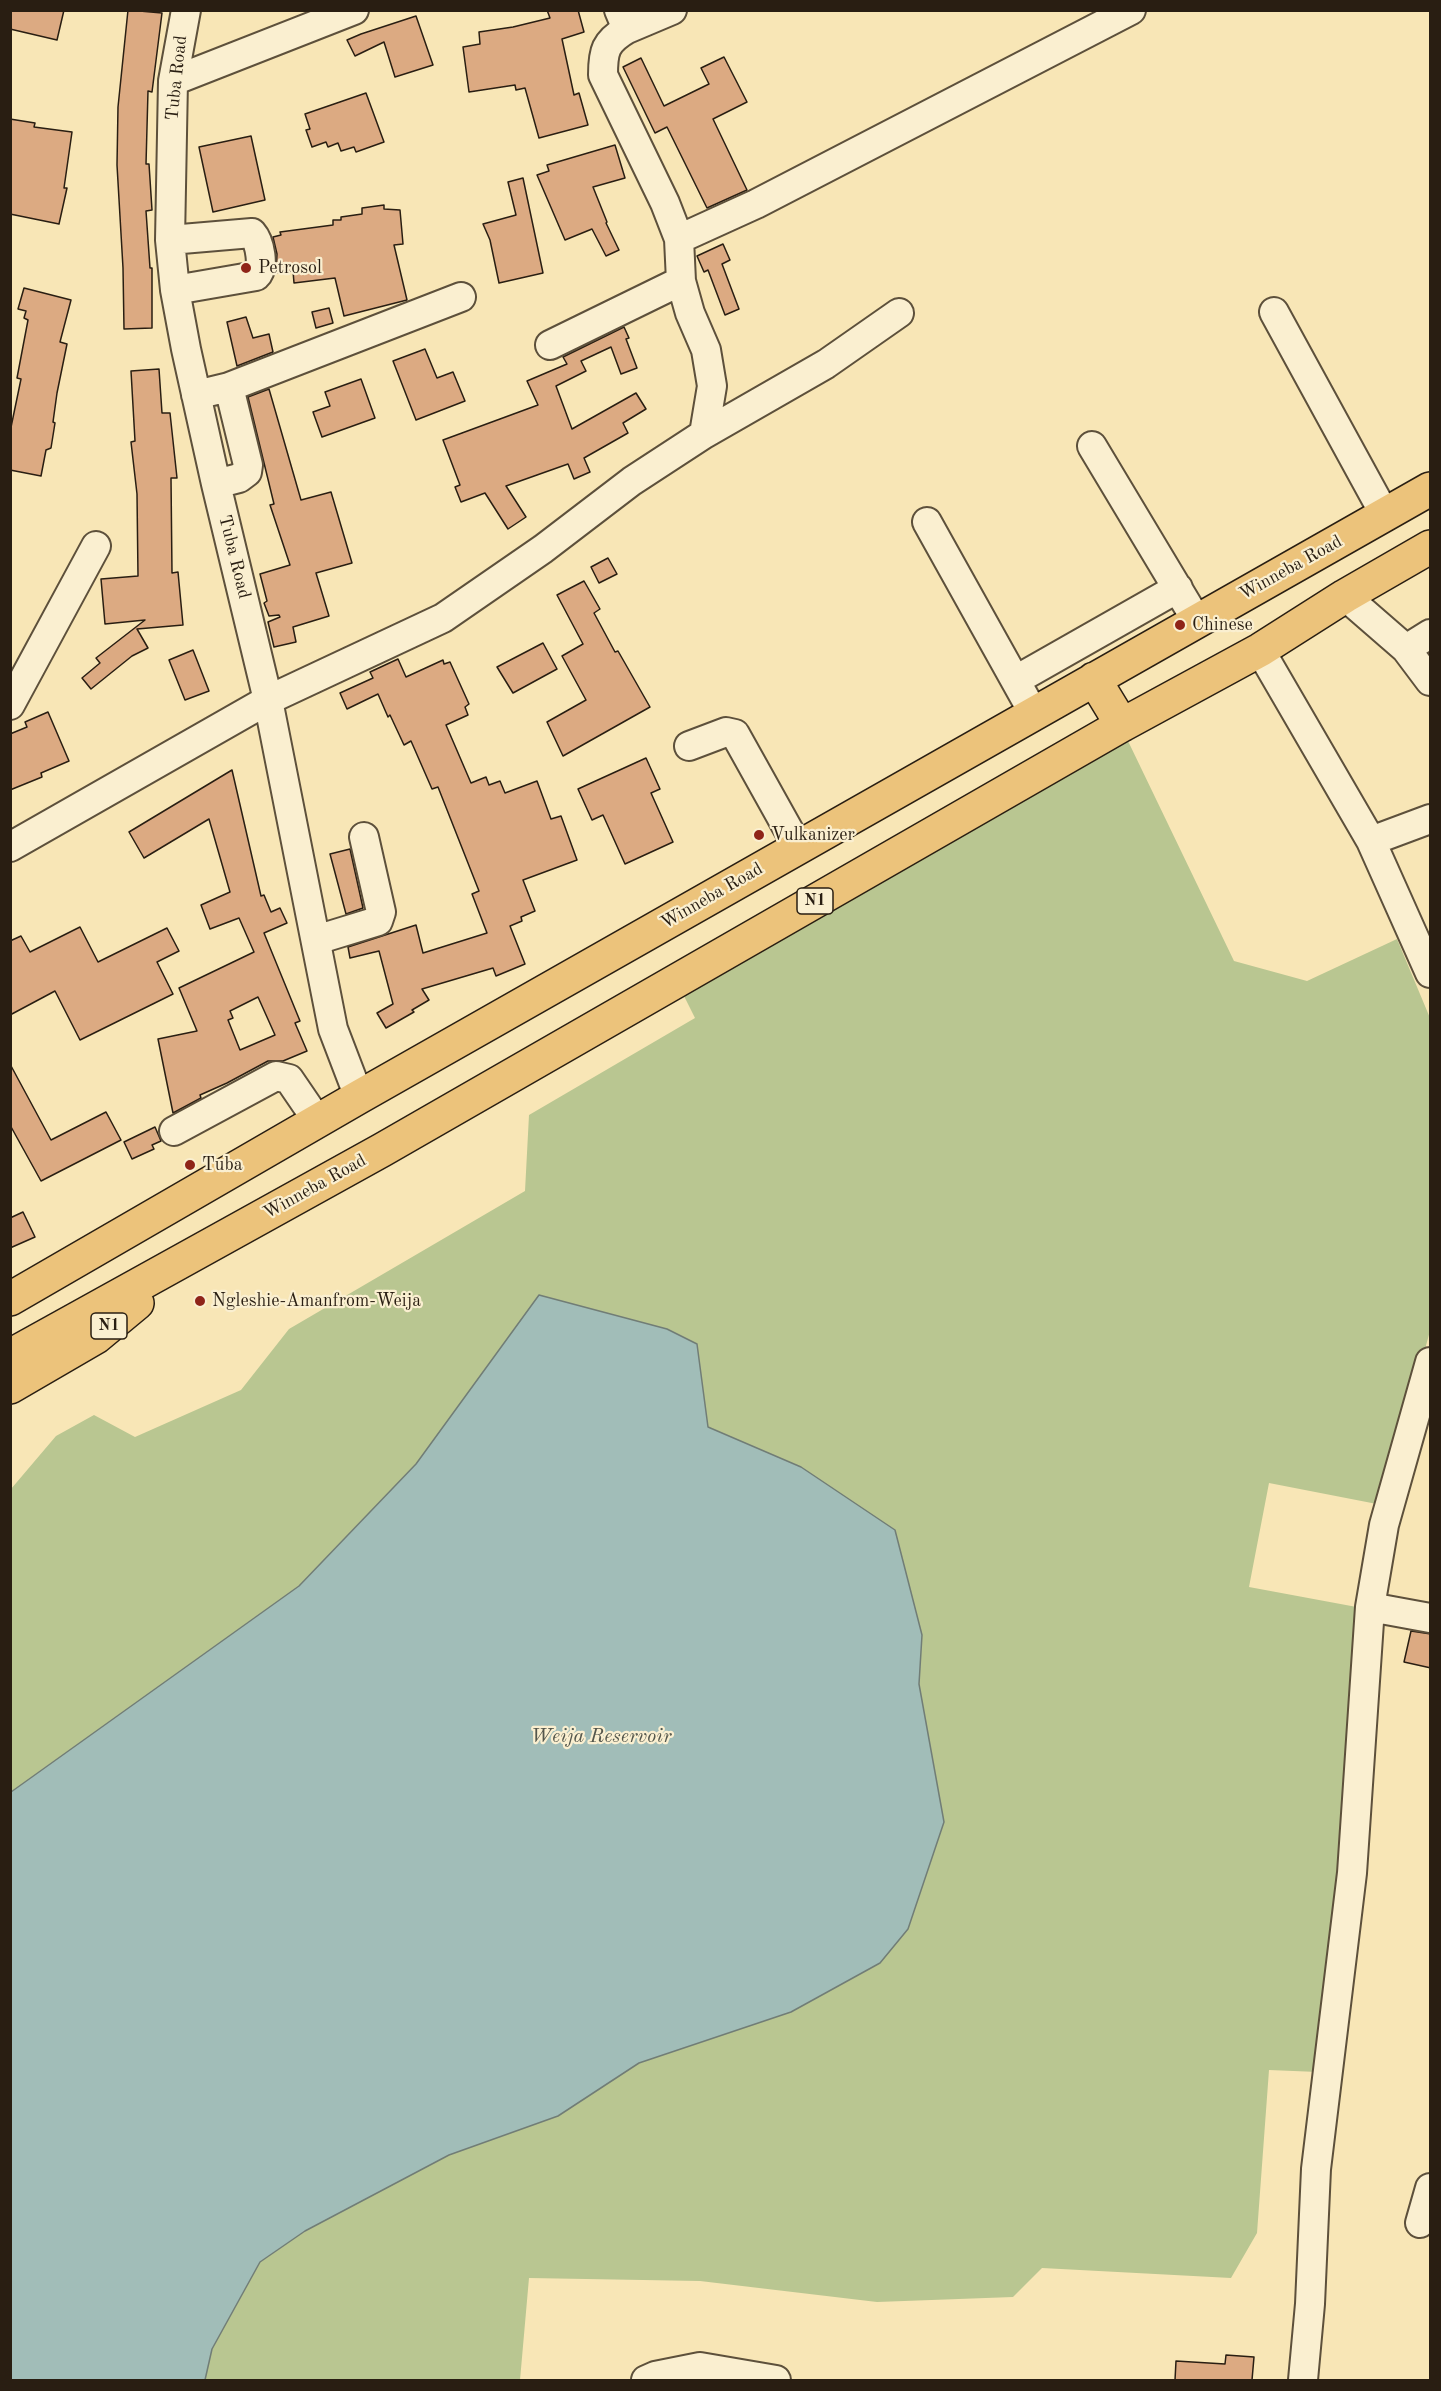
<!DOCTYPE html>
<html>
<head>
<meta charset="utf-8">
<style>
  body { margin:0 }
  #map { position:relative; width:1441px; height:2391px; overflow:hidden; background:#f8e6b6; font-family:"Old Standard TT",serif }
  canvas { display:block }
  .frame { position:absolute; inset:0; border:12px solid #291e12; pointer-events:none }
</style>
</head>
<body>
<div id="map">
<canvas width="1441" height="2391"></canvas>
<div class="frame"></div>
</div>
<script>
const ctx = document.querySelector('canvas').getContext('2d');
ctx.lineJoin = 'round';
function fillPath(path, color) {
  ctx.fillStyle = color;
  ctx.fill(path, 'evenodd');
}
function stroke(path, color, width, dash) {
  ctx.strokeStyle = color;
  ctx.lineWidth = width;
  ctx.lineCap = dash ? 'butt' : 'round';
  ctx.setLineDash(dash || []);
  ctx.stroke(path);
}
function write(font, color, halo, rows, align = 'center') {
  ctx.font = font + ' "Old Standard TT",serif';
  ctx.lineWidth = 4.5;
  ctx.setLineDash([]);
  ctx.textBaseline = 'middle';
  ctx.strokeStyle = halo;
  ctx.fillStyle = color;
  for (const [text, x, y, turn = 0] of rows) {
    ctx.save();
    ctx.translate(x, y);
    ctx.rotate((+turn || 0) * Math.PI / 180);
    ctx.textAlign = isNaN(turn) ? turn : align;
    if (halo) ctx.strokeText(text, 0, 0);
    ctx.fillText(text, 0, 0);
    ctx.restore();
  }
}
const green = new Path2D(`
  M1128,741L1234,961L1307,981L1397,939L1430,1018V1331L1382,1505L1269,1483L1249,1587L1362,1608L1318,2072L1269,2070L1257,2233L1231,2278L1042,2268L1013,2297L877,2302L700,2281L529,2278L520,2380H205L212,2349L260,2262L305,2231L449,2155L558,2116L639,2063L791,2012L880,1963L944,1822L919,1684L922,1635L801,1467L708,1427L697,1344L416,1464L299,1586L11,1792V1489L56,1436L94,1415L135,1437L241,1390L289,1329L525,1191L529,1115L695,1018L682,992Z`);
const water = new Path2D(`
  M539,1295L667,1329L697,1344L708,1427L801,1467L895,1530L922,1635L919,1684L944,1822L908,1929L880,1963L791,2012L639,2063L558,2116L449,2155L305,2231L260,2262L212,2349L205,2380H11V1792L299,1586L416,1464Z`);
const building = new Path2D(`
  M10,10H64L57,40L10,29Z
  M128,10L162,13L152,92L148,91L146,164H149L152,210L146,211L150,268H152V328L124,329L123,268L117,165L118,107Z
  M547,10H578L584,32L562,39L574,95L579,93L588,125L539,138L525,88L516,90L515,85L469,92L463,47L480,44L479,32L513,27L550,18Z
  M416,16L433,65L395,77L384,42L355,56L347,40L361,34Z
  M724,57L747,102L713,119L747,190L707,208L667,127L655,133L623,67L641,58L664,106L709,84L701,68Z
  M366,93L384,142L356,152L354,147L341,151L338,143L328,147L326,142L312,147L306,130L310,129L305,114Z
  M10,119L35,123L34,127L72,132L64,188H67L59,224L10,214Z
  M251,136L265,200L213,212L199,147Z
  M615,145L625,178L593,187L607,222L606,223L619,250L606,256L592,229L565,240L537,175L549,171L547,165Z
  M523,178L543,273L499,283L490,240L483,224L516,215L508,182Z
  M384,205V209L400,210L403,244L394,245L407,300L344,316L335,278L294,283L293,271L276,273L277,254L273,237L281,235L280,232L333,225V220H341V217L362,214V208Z
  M723,244L730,260L722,264L739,309L725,315L708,270L704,272L697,256Z
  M24,288L71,300L60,342L67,344L57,393L53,422L55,423L51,448L46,450L41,476L10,470V432L21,379L17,378L28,320L24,318L26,311L18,309Z
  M329,308L333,323L316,328L312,312Z
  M246,317L253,338L269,334L273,352L237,366L227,322Z
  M624,327L629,338L626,339L637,368L621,374L611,347L581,361L586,371L556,386L572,429L636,393L646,409L623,423L628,433L584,458L590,472L574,479L568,464L506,486L526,517L508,529L485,493L461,502L455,487L460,485L443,440L538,405L527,381L567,364L563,357Z
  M425,349L437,378L453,372L465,401L416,420L393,361Z
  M159,369L162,413H170L177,478H171L172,573L178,572L183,625L137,629L148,648L132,656L91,689L82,678L100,663L96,658L145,620L105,624L101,579L138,576L137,494L131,442L135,441L131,371Z
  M361,379L375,418L322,437L313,412L330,406L325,392Z
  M269,389L301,500L331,492L352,563L316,573L329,616L293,627L296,642L274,647L268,622L280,617L279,615L269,616L264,603L267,601L260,574L290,565L270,505L274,504L248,397Z
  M608,558L617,574L599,583L591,567Z
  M584,581L600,609L594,613L615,652L618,651L650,707L563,756L547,722L586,700L562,656L583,644L557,595Z
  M543,643L557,669L513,693L497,667Z
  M193,650L209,691L185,700L169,660Z
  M398,659L406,677L443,660L444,664L450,662L469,704L465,707L468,715L446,725L471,783L486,777L489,785L500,781L505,793L537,781L551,819L561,816L577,860L523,880L535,911L521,917L522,921L510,926L525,964L496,976L493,968L422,989L429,1000L412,1010L414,1012L386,1028L377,1013L393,1004L379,951L350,958L348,947L416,925L423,953L487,933L472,894L479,891L438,787L432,789L411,741L404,745L390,715L388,717L378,694L347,709L340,693L373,678L370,672Z
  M48,712L69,761L41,773L42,777L10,790V734L27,727L25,722Z
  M646,758L660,789L651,793L673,842L625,864L603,815L592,820L578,789Z
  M232,770L261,896L264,895L271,912L280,908L287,923L264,933L300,1021L295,1023L307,1051L283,1061H268L227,1083L200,1095L201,1098L173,1113L158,1039L197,1031L179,988L254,952L239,918L210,929L201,905L230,892L209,819L144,858L129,832ZM258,997L275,1035L240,1050L228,1020L233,1018L230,1011Z
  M350,849L363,908L346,914L330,854Z
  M80,927L98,962L167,928L179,951L157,962L173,994L80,1040L55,991L10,1015V941L21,936L30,952Z
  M10,1064L51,1140L106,1112L121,1140L41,1181L10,1125Z
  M155,1127L161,1141L152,1145L154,1149L132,1159L124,1142Z
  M23,1212L35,1237L10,1248V1218Z
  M1411,1631L1431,1634V1668L1404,1662Z
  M1226,2355L1254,2357L1252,2380H1175L1176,2361L1225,2364Z`);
const minor = new Path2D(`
  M186,10L173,81L170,240L175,290L186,349L216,484L268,700L333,1029L359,1097
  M619,10L627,29C605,42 603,51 603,75L665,203L679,239L681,281L690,313L706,350L712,386L704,434
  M627,29L672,10
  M173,81L354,10
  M679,239L756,204L1131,10
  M170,240L252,233C260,242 265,268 256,276L175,290
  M1274,312L1385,515
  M550,345L681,281
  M196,395L229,387L461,297
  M1092,446L1197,621
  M216,484L239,478L247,472L248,465L229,387
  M927,522L1034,714
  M1345,596L1406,649L1430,634
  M1406,649L1430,681
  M1260,650L1371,841L1430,973
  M1016,680L1178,588
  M10,705L96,546
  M689,746L726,732L735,734L798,847
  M1371,841L1430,819
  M10,847L268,700L443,618L543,549L632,481L704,434L826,364L899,313
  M316,940L378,921L381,912L364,837
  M174,1131L276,1076L289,1079L317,1120
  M1370,1607L1430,1618
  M1420,2223L1430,2188
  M646,2380L655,2376L700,2367L776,2380
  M1303,2380L1310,2304L1316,2169L1352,1873L1370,1607L1384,1525L1430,1362`);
const highway = new Path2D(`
  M1094,679L1122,725
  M10,1299L359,1097L1430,489
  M10,1356L382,1150L1122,725L1260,650L1345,596L1430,547
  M10,1387L96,1337L137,1303`);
const markers = [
  [246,268,6,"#8f2418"],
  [1180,625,6,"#8f2418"],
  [759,835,6,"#8f2418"],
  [190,1165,6,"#8f2418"],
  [200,1301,6,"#8f2418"]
];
const shields = [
  [815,901,36],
  [109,1326,36]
];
const shieldNames = [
  ["N1",815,901],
  ["N1",109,1326]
];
const streetNames = [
  ["Tuba Road",177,78,-84],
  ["Tuba Road",234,557,76],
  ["Winneba Road",1291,568,-29],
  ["Winneba Road",712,896,-30],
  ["Winneba Road",315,1187,-29]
];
const poiNames = [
  ["Petrosol",258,268],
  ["Chinese",1192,625],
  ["Vulkanizer",771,835],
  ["Tuba",202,1165],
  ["Ngleshie-Amanfrom-Weija",212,1301]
];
const waterNames = [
  ["Weija Reservoir",601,1737]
];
fillPath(green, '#b9c691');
fillPath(water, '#a1bdb8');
stroke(water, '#717d76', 1.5);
fillPath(building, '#dcaa82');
stroke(building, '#291e12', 1.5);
stroke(minor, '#5d503b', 32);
stroke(highway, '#291e12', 36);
stroke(minor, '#faefd0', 28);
stroke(highway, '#ecc37b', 33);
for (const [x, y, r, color] of markers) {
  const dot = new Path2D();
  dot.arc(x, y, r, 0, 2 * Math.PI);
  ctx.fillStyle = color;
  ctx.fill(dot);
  stroke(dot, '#faefd0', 2);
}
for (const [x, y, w] of shields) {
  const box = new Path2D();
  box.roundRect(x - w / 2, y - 13, w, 26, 4.5);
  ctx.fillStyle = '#faefd0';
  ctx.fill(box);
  stroke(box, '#291e12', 1.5);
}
write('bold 16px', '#291e12', null, shieldNames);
write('18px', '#291e12', '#faefd0', streetNames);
write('18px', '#291e12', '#faefd0', poiNames, 'left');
write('italic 20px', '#53564c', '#faefd0', waterNames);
</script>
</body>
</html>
